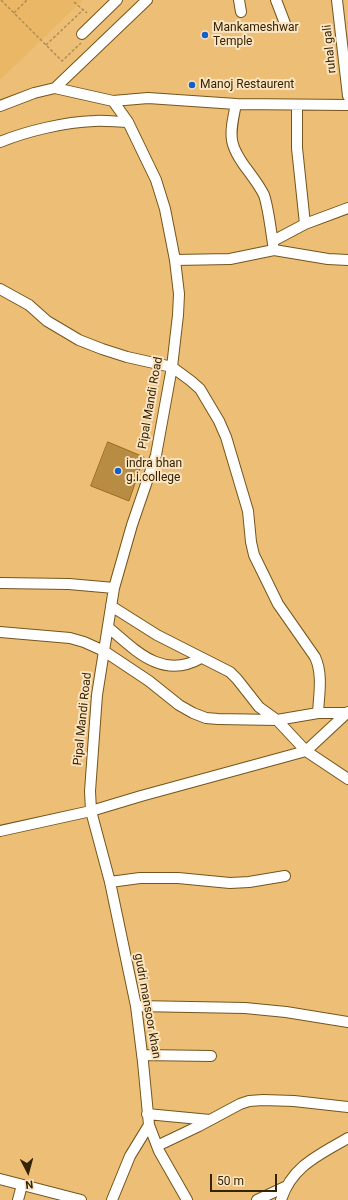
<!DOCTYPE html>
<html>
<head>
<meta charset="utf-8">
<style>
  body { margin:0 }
  #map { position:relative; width:348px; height:1200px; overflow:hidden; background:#edbf76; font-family:Roboto,sans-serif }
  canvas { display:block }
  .north { position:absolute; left:8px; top:1152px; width:40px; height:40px; -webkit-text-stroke:3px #fbe4c1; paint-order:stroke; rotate:174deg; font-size:11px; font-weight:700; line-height:16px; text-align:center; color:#352404 }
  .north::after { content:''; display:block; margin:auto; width:14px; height:18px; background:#352404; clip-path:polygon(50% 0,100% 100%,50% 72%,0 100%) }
  .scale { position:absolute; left:210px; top:1174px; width:67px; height:18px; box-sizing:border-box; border:2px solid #352404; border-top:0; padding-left:5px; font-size:12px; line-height:14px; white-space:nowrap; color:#352404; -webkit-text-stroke:3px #fbe4c1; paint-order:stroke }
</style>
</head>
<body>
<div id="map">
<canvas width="348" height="1200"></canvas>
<div class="north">N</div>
<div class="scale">50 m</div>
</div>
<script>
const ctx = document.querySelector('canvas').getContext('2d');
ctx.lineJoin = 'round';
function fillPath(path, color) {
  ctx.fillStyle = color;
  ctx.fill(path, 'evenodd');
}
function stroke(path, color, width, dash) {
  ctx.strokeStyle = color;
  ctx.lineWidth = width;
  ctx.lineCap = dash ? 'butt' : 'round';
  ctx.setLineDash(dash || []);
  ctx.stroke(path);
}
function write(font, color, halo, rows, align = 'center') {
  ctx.font = font + ' Roboto,sans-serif';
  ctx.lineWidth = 4;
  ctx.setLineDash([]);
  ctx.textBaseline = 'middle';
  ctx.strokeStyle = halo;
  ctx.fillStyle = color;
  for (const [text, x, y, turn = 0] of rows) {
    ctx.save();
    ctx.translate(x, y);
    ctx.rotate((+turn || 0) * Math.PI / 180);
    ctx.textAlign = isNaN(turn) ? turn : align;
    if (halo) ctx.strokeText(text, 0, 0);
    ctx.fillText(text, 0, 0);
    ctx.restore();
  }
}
const built = new Path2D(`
  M0,0H83L0,80Z`);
const building = new Path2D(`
  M108,442L144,457L129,501L91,486Z`);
const path = new Path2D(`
  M1,0L62,61L81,43
  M74,2L87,13
  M14,13L27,0
  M46,45L83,10`);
const minor = new Path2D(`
  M239,0L241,12
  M276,0L286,26
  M337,0L348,96
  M82,34L117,0
  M55,88L147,0
  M113,101L128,122L156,180L165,209L175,260L179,294L178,315L172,367L156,455L132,525L114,588L97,695L90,791L91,811L110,882L136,1006L143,1062L149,1125L159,1151L187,1200
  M236,104C229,137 228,145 249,172C255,180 260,187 264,195C269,210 271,233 274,250
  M297,105V148L305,224
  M0,106L34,93L55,88L113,101L148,98L236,104L348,105
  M0,142C27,131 65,122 94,121C105,120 117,122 128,122
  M273,241L305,224L348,208
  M175,260L230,259L274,250L328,259L348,260
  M0,289L29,305L47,321L79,340L102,349L127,357L172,367L191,381L200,389L219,421L226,437L248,511L251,542L254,555L278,604L315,657C323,674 319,694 318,713
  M0,583L69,584L114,588
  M111,606L157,635L230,672L237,679L259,707L277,720L306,751L348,779
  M109,628C136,651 163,680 201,658
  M0,632L70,638L84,642L104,651L149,681L179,705L193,713L206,718L218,719L277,720L318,713H348
  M0,831L91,811L141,796L306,751L348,712
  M110,882L140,878H178L230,883L249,882L285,876
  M136,1006L245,1008L286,1012L348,1022
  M142,1055L211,1056
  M147,1114L210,1120
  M157,1146L199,1126L240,1104L249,1101L263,1100L294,1101L348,1107
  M0,1179L81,1200
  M18,1200L22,1185
  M112,1200L130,1156L149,1125
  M257,1200L287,1186
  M281,1200C292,1166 319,1155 348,1138`);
const markers = [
  [205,35,4,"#1060ca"],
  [192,85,4,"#1060ca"],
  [118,471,4,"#1060ca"]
];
const poiNames = [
  ["Mankameshwar",213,28],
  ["Temple",213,42],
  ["Manoj Restaurent",200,85],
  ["indra bhan",126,464],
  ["g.i.college",126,478]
];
const streetNames = [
  ["ruhal gali",330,49,-96],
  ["Pipal Mandi Road",151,403,-80],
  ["Pipal Mandi Road",83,719,-84],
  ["gudri mansoor khan",147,1006,80]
];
fillPath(built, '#e9b766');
fillPath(building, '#b88d43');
stroke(building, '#966c1d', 1);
stroke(minor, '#75551b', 12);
stroke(path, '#b18d51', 1.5, [3, 2]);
stroke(minor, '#fff', 10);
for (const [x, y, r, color] of markers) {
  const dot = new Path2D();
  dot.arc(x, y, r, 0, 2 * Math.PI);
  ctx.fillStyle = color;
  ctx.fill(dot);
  stroke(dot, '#fbe4c1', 1.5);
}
write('12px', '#352404', '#fbe4c1', poiNames, 'left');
write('12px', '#352404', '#fbe4c1', streetNames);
</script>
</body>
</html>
